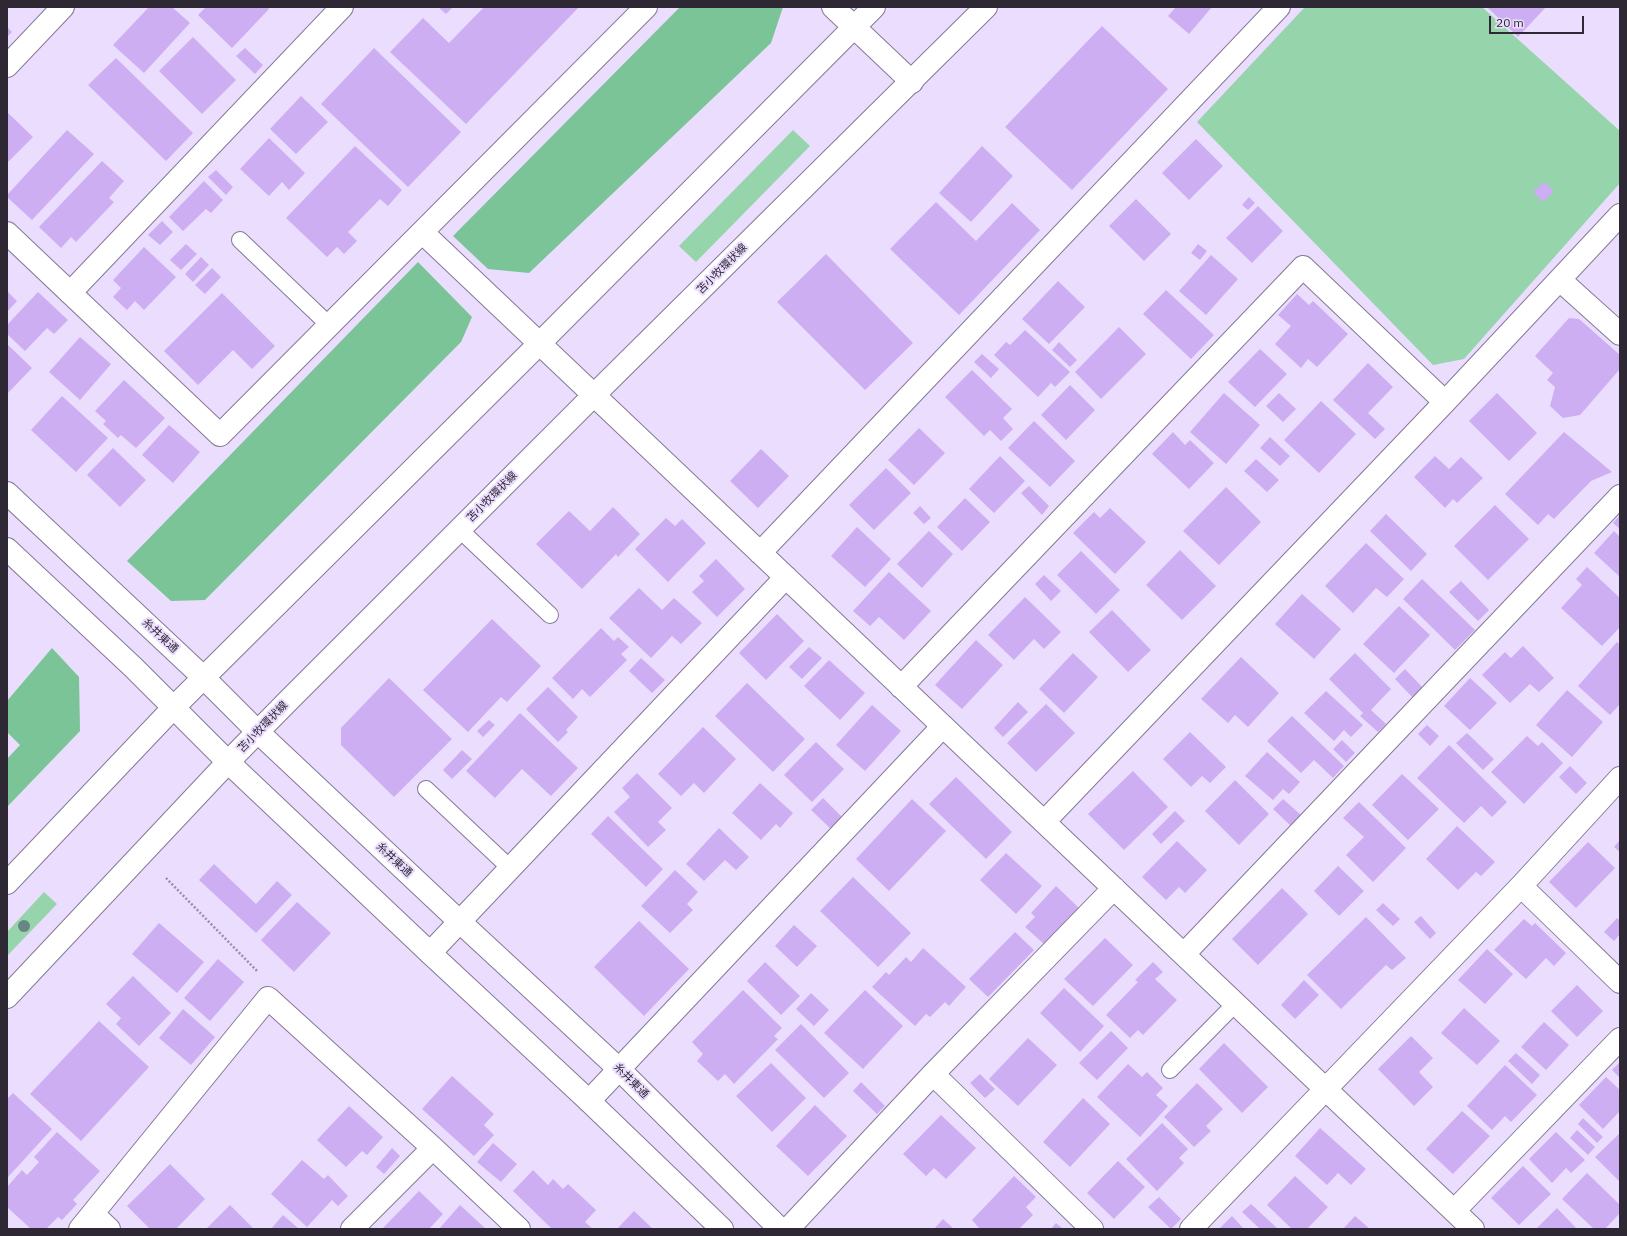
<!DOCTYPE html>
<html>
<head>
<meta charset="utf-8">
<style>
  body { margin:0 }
  #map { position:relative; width:1627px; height:1236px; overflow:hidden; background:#ebddfd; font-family:"IBM Plex Sans",sans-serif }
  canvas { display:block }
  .frame { position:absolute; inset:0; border:8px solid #2d2834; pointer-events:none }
  .scale { position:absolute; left:1489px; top:16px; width:95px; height:18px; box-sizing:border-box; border:2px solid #2d2834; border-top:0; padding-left:5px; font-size:12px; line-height:14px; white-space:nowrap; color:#2d2834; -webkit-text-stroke:3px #ebddfd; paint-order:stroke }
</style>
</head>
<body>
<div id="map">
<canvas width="1627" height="1236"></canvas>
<div class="frame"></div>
<div class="scale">20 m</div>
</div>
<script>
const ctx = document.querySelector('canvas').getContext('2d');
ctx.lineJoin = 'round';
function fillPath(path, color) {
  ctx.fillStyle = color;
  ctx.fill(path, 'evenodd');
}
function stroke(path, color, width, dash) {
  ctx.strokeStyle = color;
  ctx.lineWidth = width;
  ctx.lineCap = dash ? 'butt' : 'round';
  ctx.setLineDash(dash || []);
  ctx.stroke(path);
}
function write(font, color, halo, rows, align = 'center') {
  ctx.font = font + ' "IBM Plex Sans","Noto Sans JP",sans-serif';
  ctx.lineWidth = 4;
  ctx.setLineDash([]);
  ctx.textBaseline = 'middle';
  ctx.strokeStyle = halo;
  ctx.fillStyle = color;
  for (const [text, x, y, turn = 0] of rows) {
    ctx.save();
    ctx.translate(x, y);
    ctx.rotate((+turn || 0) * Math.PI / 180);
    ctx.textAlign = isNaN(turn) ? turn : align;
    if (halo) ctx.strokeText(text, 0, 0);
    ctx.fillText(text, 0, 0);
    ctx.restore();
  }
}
const green = new Path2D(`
  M1305,7H1482L1620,131V183L1464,359L1433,365L1197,122Z
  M793,130L810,146L696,262L679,246Z
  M44,892L57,904L7,956V932Z`);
const forest = new Path2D(`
  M680,7H783L771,43L529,273L488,269L453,236Z
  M418,262L472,317L461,342L205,600L171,601L127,561Z
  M52,648L79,677L80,731L7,807V759L20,745L7,732V701Z`);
const building = new Path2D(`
  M149,7H172L190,23L144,73L113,45Z
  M206,7H267L269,9L232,48L198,15Z
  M438,7H453L446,14Z
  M484,7H579L466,124L390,52L423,18L449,43Z
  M1176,7H1212L1189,34L1168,16Z
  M1487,7H1546L1518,37Z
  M1102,26L1168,89L1072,190L1005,127Z
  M7,27L12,32L7,37Z
  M193,37L236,80L202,114L159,71Z
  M245,48L263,65L255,74L236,56Z
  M374,48L461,132L408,187L321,104Z
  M116,58L193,133L166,161L88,85Z
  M301,96L328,122L296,154L270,129Z
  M7,112L33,137L7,163Z
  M67,130L94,154L32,220L7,197V195Z
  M269,138L305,173L289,190L282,182L269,196L240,169Z
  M1196,139L1223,166L1189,200L1162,173Z
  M355,146L402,190L388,206L380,199L348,232L357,241L344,254L337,247L327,257L286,218Z
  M982,146L1013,176L971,222L939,193Z
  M102,161L124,181L109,198L114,202L76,242L71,237L61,248L39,227Z
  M216,170L233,187L226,195L208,177Z
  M204,181L223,200L211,213L206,209L183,231L169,217Z
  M1545,182L1554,192L1542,202L1533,191Z
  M1249,197L1255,203L1248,210L1242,205Z
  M1136,199L1171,234L1144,261L1109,226Z
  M936,202L976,241L1012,203L1040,230L959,315L890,249Z
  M1258,206L1283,231L1252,263L1226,238Z
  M162,221L173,232L160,245L148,235Z
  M186,244L197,254L181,270L170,260Z
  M1198,244L1207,251L1200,260L1191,253Z
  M144,247L176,277L144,310L135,301L127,310L113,297L121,288L113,280Z
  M826,254L913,343L865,390L777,302Z
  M1211,255L1238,279L1206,315L1179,291Z
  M201,257L209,265L193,282L185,274Z
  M212,268L221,277L205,294L195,285Z
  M1058,281L1085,307L1049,344L1022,319Z
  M1166,290L1214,335L1191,359L1143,314Z
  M7,291L17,301L7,312Z
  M38,292L68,320L54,334L47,328L25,351L7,334V325Z
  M222,293L275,346L252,369L233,350L198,385L164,351Z
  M1297,294L1309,305L1313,301L1348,334L1317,367L1308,359L1301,368L1275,344L1291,326L1278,315Z
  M1569,318L1579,319L1620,355V369L1580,415L1563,418L1550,406L1555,387L1547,380L1553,373L1535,356Z
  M1119,327L1146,354L1101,399L1075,372Z
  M1025,330L1070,372L1055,387L1051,383L1038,397L994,355L1006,342L1010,345Z
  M80,337L111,364L80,400L49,372Z
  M1059,342L1077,360L1070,367L1052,350Z
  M7,344L32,368L7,394Z
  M1260,349L1287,374L1255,407L1228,382Z
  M982,354L999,369L991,378L974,362Z
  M1368,363L1393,387L1368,413L1385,429L1375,439L1333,400Z
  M972,370L1012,409L1003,418L1013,429L1001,441L990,430L984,436L945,397Z
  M124,380L165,418L136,448L121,435L118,438L103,424L106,421L95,411Z
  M1070,385L1095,410L1066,440L1041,415Z
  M1224,393L1260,425L1226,464L1190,432Z
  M1279,393L1296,409L1283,422L1266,406Z
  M1497,393L1537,433L1509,461L1469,421Z
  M62,396L108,438L76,472L31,430Z
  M1321,401L1356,434L1319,473L1284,440Z
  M1034,421L1075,461L1050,487L1008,448Z
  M169,425L200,452L173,483L142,455Z
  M919,428L945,453L914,485L888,460Z
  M1173,432L1185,445L1190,440L1214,463L1189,489L1152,454Z
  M1564,432L1612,472L1591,481L1554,519L1548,514L1538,525L1505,494Z
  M1270,437L1290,456L1280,466L1260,448Z
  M113,448L146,480L120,507L87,475Z
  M761,449L789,476L758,508L730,481Z
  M1000,456L1025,481L994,513L969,489Z
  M1435,456L1449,469L1461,457L1483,478L1457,503L1453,499L1445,508L1414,477Z
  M1256,459L1279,480L1267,492L1244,471Z
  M886,468L911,493L874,530L849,505Z
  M1029,486L1049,506L1042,515L1021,493Z
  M1226,487L1261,522L1219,565L1183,531Z
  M965,498L990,522L962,551L937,527Z
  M1495,505L1529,539L1488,580L1454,546Z
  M920,506L931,518L924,524L913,513Z
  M613,507L640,534L618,557L616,554L582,589L536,544L569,511L590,531Z
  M1110,508L1146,542L1115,574L1073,533L1094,512L1100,518Z
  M1386,514L1427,554L1411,571L1370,531Z
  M1620,515V529L1613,523Z
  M666,518L675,526L682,519L706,543L668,582L635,549Z
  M857,527L891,559L865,587L831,556Z
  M929,531L953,554L922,588L897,564Z
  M1614,531L1620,537V577L1594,553Z
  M1366,543L1404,579L1387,597L1376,588L1353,613L1325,586Z
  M1180,550L1216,586L1182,620L1146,585Z
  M1081,551L1120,590L1096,614L1057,575Z
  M716,559L745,589L717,617L692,592L704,581L699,576Z
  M1587,567L1620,598V627L1602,646L1561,608L1582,585L1576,579Z
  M889,572L931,611L904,640L879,617L870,626L853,611Z
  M1044,575L1061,591L1051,601L1035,584Z
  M1422,579L1475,630L1455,650L1403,599Z
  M1461,581L1489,610L1478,621L1449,592Z
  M639,588L662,610L674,598L702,623L681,644L672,636L651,658L609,618Z
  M1302,594L1341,629L1314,659L1275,624Z
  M1025,597L1061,632L1044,649L1034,639L1014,660L988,635Z
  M1399,606L1430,635L1394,673L1363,644Z
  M1112,610L1151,650L1128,672L1089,632Z
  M777,614L804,641L766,680L739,653Z
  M492,619L541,666L507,702L501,697L468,732L423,690Z
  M601,628L614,641L618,637L629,647L621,654L627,660L590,697L582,689L573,699L552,678Z
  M976,640L1003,665L962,709L935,685Z
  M1617,642L1620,645V704L1610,715L1578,686Z
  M1523,646L1554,678L1539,692L1530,684L1510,703L1482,675L1505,652L1511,658Z
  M809,647L822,658L802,679L789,667Z
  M1073,653L1098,677L1064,713L1039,689Z
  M1355,653L1391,689L1371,710L1386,724L1378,732L1360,716L1363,713L1329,679Z
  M1241,657L1279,693L1248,727L1235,715L1228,723L1201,699Z
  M641,658L665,680L652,693L629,671Z
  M829,660L865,693L840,720L804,686Z
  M1405,669L1423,688L1413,698L1395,679Z
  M389,678L452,739L394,797L341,745V728Z
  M1470,678L1497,703L1470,730L1444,706Z
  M747,683L805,739L773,772L715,716Z
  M548,687L578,717L566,730L568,732L558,742L526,709Z
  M1567,690L1603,722L1572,757L1536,725Z
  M1326,691L1363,725L1351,737L1344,730L1334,741L1304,713Z
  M1018,702L1028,712L1003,737L994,728Z
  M1046,704L1075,733L1036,772L1007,743Z
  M872,705L901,731L865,771L836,745Z
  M520,713L578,768L551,796L522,769L495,798L466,771Z
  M1292,716L1344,766L1333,778L1314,760L1301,773L1267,741Z
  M489,720L495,725L483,737L477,731Z
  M1427,725L1439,736L1430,746L1418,734Z
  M703,727L736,759L704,793L694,783L681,796L658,774Z
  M1190,732L1226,767L1210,783L1202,776L1191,787L1163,759Z
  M1467,733L1494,759L1483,770L1456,743Z
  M1527,736L1538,746L1542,742L1563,763L1524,804L1491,772Z
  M1342,740L1355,753L1346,762L1333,749Z
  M816,742L844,769L812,802L784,775Z
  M1449,745L1507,802L1492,817L1481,806L1464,823L1417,778Z
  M462,750L472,759L452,779L443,770Z
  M1267,752L1300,782L1289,794L1283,789L1273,800L1245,776Z
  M1570,766L1587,783L1576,794L1559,777Z
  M1133,771L1168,807L1124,850L1088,814Z
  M637,773L672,808L658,822L666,830L648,847L614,812L630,797L622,788Z
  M1402,774L1439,809L1408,840L1372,805Z
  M956,777L1012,832L986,859L929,804Z
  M1235,780L1269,814L1239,845L1205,811Z
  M760,783L793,813L780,828L776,824L761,840L732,813Z
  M823,798L843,818L831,829L811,810Z
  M912,799L946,831L889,891L856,859Z
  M1283,799L1301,815L1291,826L1273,809Z
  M1359,802L1406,848L1373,882L1346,855L1364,837L1343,818Z
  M1175,811L1185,821L1161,844L1152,834Z
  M608,816L663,869L646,887L591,834Z
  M1457,826L1495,862L1481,876L1476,872L1458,890L1426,859Z
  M719,828L749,857L736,870L725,860L704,881L686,864Z
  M1620,840V852L1614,847Z
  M1177,841L1207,870L1185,893L1179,887L1166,900L1142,877Z
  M1588,842L1615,868L1576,908L1549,882Z
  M1006,853L1042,886L1016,914L980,880Z
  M214,864L256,904L277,881L292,895L256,933L199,880Z
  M1338,866L1364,891L1339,916L1314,891Z
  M675,870L698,892L687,904L693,910L670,933L641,906Z
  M853,877L911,933L878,967L820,911Z
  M1056,886L1079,908L1044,944L1025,927L1035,917L1031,913Z
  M1282,888L1308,914L1258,965L1232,939Z
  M297,902L331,933L294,972L261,940Z
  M1383,903L1400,919L1393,926L1376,910Z
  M1421,916L1436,933L1430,939L1414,922Z
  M1366,917L1406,958L1392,970L1386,965L1341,1009L1307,975Z
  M1617,918L1620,921V934L1614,941L1604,932Z
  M1524,919L1532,926L1535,923L1566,953L1554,966L1546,958L1526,979L1494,950Z
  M639,921L689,969L644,1016L594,967Z
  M159,923L204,962L177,993L132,954Z
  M794,925L817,946L797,967L775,946Z
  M1015,932L1034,950L988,997L969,979Z
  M1105,938L1133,965L1093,1006L1064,979Z
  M923,948L966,987L949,1006L945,1002L930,1017L926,1014L915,1026L872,987L886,972L889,975L906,957L911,962Z
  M1487,949L1513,974L1485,1004L1458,980Z
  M218,959L244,982L210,1021L184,998Z
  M765,962L800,996L781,1015L747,981Z
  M1153,962L1163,972L1155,979L1177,1000L1143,1035L1138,1030L1130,1038L1106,1015L1138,982L1135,980Z
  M133,976L171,1013L139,1046L116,1024L121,1018L106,1004Z
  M1304,980L1319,995L1295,1019L1281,1005Z
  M1577,985L1603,1011L1577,1037L1551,1011Z
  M1064,988L1104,1026L1080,1052L1040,1013Z
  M743,990L782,1028L774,1036L778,1039L734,1084L725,1074L718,1081L697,1061L703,1054L692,1042Z
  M865,990L903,1026L863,1069L824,1033Z
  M811,993L829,1010L814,1026L796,1009Z
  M1464,1008L1500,1041L1477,1065L1441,1033Z
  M183,1009L215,1037L191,1065L159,1038Z
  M99,1021L149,1067L81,1141L30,1094Z
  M1544,1022L1569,1045L1546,1070L1521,1047Z
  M801,1024L849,1073L824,1098L775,1050Z
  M1111,1031L1128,1048L1097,1080L1079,1063Z
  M1411,1036L1433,1058L1419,1072L1433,1087L1414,1106L1378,1069Z
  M1028,1038L1057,1065L1018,1106L989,1079Z
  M1224,1043L1268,1087L1242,1113L1199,1069Z
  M1516,1053L1540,1075L1532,1084L1508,1061Z
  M1620,1062V1078L1612,1070Z
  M771,1063L806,1098L772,1132L736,1096Z
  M1128,1064L1142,1077L1147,1072L1163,1088L1156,1095L1168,1106L1140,1137L1097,1097Z
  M1505,1065L1537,1095L1511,1122L1505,1116L1492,1130L1467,1106Z
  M980,1074L995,1089L985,1098L970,1083Z
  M452,1076L494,1114L484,1125L494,1135L474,1156L422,1109Z
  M1606,1077L1620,1090V1111L1603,1129L1579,1105Z
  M861,1082L885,1106L877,1114L853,1091Z
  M1197,1083L1223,1109L1206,1126L1211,1131L1194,1147L1164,1117Z
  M13,1093L52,1129L8,1177L7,1099Z
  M1083,1098L1110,1124L1070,1167L1043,1142Z
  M815,1105L847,1136L808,1176L776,1146Z
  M349,1106L383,1137L367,1155L362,1151L346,1167L317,1140Z
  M1462,1111L1490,1136L1453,1174L1426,1149Z
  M941,1115L976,1148L946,1179L934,1168L926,1176L903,1154Z
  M1583,1118L1603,1137L1597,1143L1578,1124Z
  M1162,1123L1188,1149L1179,1158L1184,1163L1157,1191L1126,1159Z
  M1320,1128L1366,1169L1351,1185L1338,1173L1327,1185L1295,1156Z
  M1577,1130L1595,1147L1588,1155L1570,1138Z
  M57,1132L100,1171L73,1200L77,1204L62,1220L58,1217L46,1229H31L7,1207V1187L22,1170L27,1175L39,1162L34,1157Z
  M1556,1132L1585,1160L1571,1173L1566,1168L1552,1183L1529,1159Z
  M1620,1133V1182L1595,1157Z
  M493,1143L517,1164L501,1182L477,1162Z
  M392,1148L400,1156L384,1174L376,1167Z
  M302,1160L324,1179L328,1175L348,1196L338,1206L332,1200L307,1227L271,1194Z
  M1118,1161L1145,1187L1114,1219L1087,1193Z
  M170,1164L205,1199L176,1229H150L127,1206Z
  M1523,1166L1551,1194L1519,1225L1491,1198Z
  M533,1170L548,1185L553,1179L563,1189L568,1184L596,1210L585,1222L593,1229H552L513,1191Z
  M1587,1173L1620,1205V1213L1605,1229H1594L1562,1199Z
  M1014,1176L1036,1197L1026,1207L1033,1215L1019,1229H980L972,1220Z
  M1295,1176L1328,1207L1307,1229H1292L1267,1205Z
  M419,1191L443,1214L429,1229H382Z
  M1159,1197L1181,1219L1171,1229L1148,1207Z
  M1251,1204L1277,1228L1260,1229L1242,1212Z
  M230,1205L254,1229H206Z
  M460,1205L486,1229H439Z
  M1557,1208L1577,1229H1536Z
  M634,1211L653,1229H617Z
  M283,1215L299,1229H271Z
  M1232,1216L1244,1229H1219Z
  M1355,1216L1370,1229H1343Z
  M943,1219L954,1229H934Z
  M1056,1223L1063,1229H1051Z`);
const path = new Path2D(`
  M166,878L258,972`);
const service = new Path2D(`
  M240,240L329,325
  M459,529L550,615
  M426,789L510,868
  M1170,1070L1235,1004`);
const minor = new Path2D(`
  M833,7L912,82
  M7,66L63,7
  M422,232L1473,1229
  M7,233L220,435L646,7
  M1560,280L1620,334
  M70,293L342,7
  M760,553L1279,7
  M901,687L1303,267L1445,402
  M1044,822L1445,402L1620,215
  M1521,886L1620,982
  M430,953L786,577
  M1184,954L1620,496
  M933,1074L1092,1229
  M589,1101L943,726
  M1454,1211L1620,1039
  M93,1214L109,1229
  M80,1229L268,998L433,1148L519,1229
  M352,1229L433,1148
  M788,1229L933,1074L1114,888
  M1191,1229L1521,886L1620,778`);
const tertiary = new Path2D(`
  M7,493L203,677L258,732L459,921L619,1069L780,1229
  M7,549L134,668L228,762L430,953L589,1101L722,1229`);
const secondary = new Path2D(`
  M7,883L174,707L540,343L874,7
  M7,997L228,762L286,703L594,395L986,7`);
const trees = [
  [24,926]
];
const streetNames = [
  ["苫小牧環状線",722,269,-45],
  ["苫小牧環状線",492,497,-45],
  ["糸井東通",160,636,43],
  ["苫小牧環状線",263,727,-46],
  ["糸井東通",394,860,43],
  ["糸井東通",631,1081,45]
];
fillPath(green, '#96d4ac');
fillPath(forest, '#7ac497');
fillPath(building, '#ceaef2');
stroke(service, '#867996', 18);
stroke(minor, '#867996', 24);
stroke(tertiary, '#867996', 24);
stroke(secondary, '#867996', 24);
stroke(path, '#988ea5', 2.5, [2, 2]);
stroke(service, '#fff', 16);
stroke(minor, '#fff', 22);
stroke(tertiary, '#fff', 22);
stroke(secondary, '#fff', 22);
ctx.fillStyle = '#6a8684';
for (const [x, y] of trees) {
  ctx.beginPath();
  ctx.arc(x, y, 6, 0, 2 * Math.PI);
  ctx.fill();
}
write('11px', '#2d2834', '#ebddfd', streetNames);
</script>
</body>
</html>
